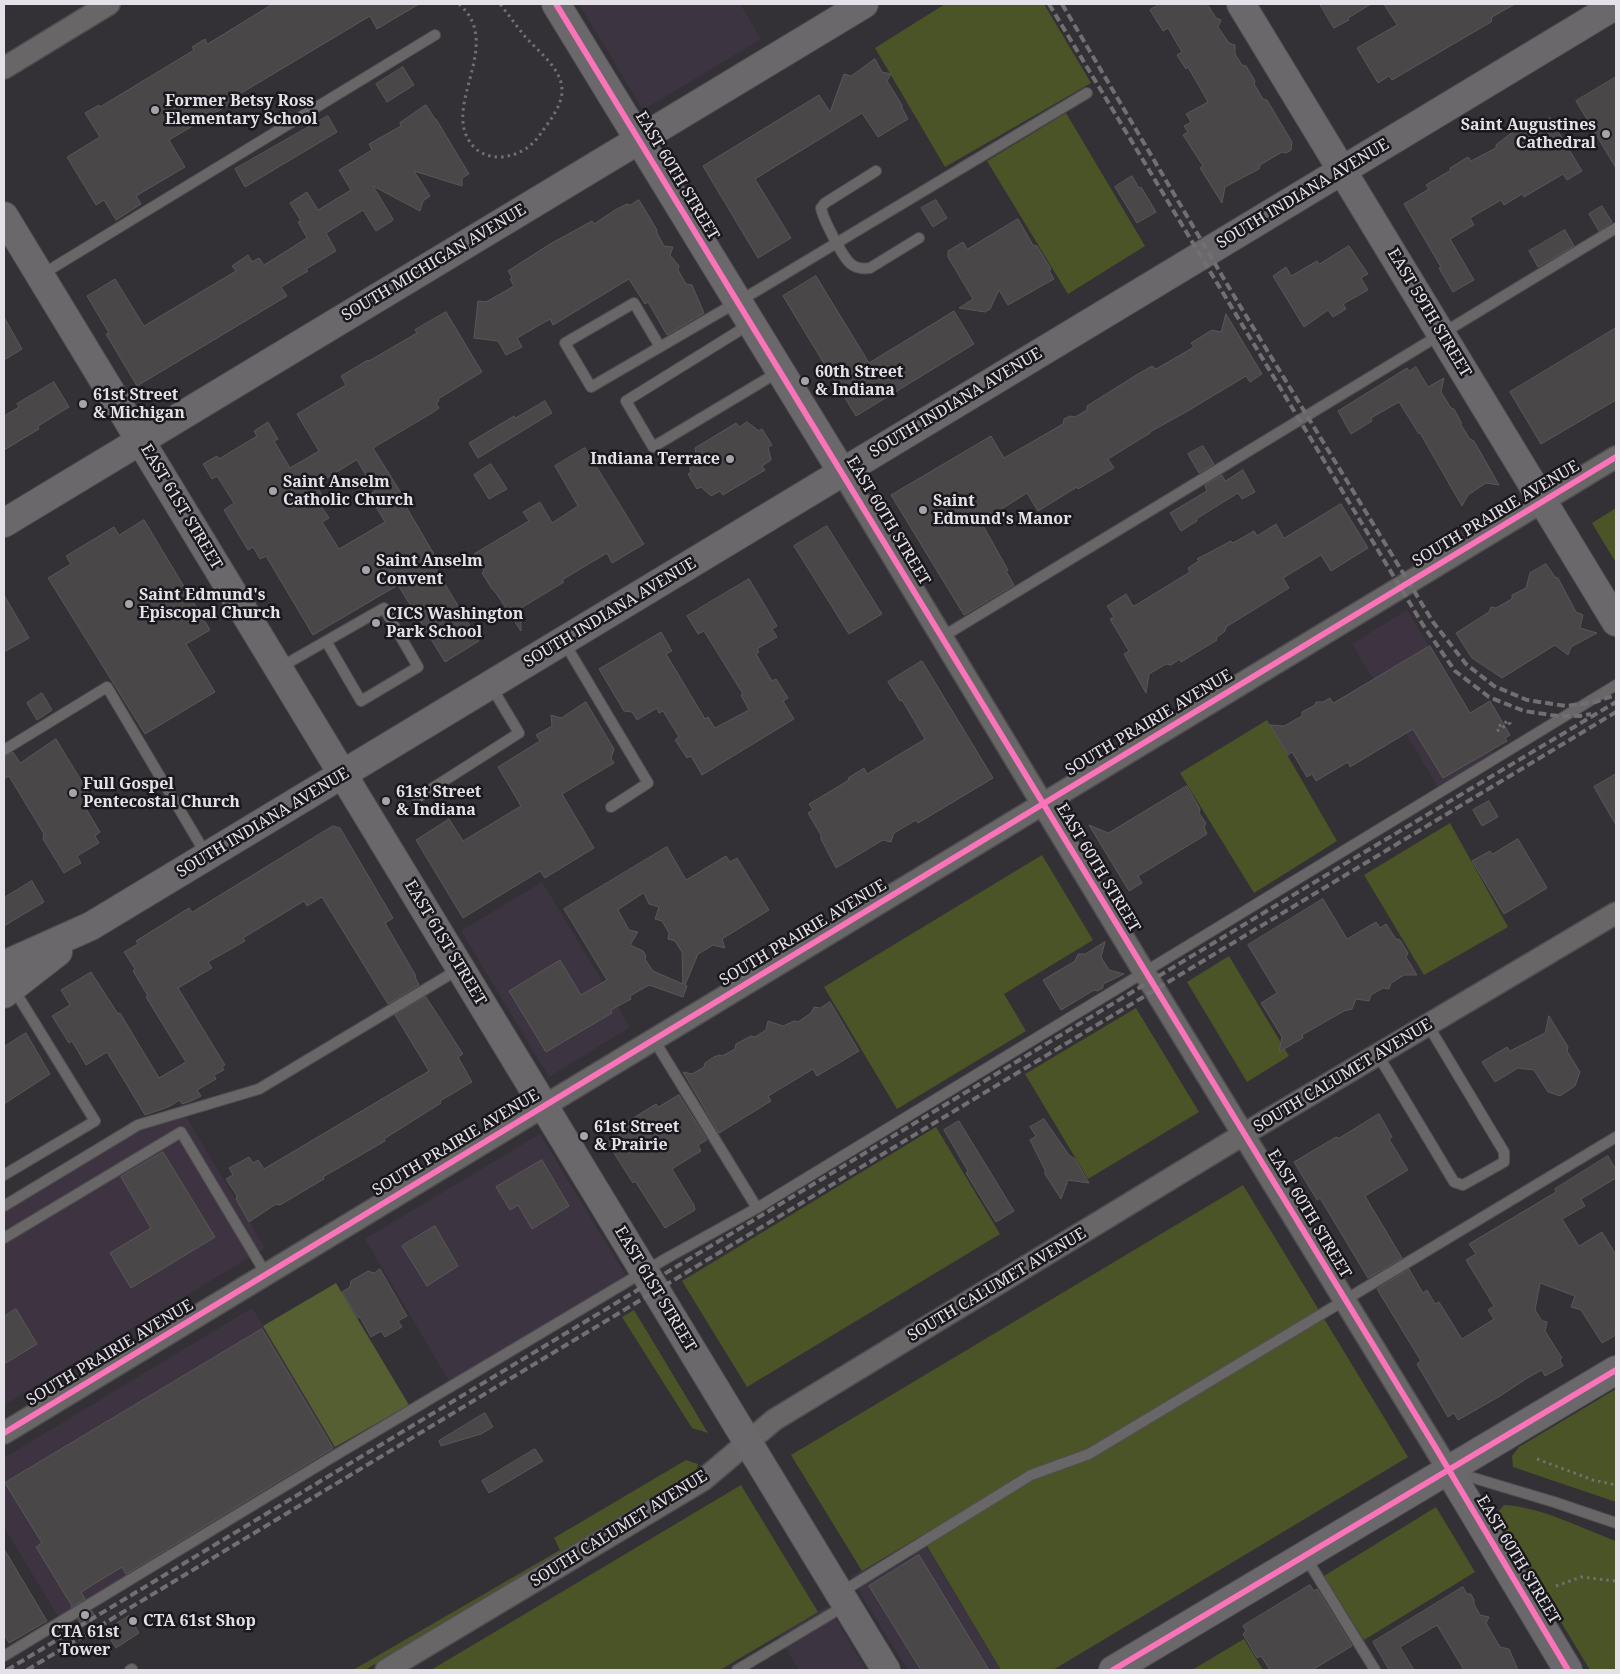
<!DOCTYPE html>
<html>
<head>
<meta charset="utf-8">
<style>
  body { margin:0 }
  #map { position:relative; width:1620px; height:1674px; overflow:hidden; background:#333136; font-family:"Noto Serif",serif }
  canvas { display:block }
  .frame { position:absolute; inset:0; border:5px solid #e4e2e8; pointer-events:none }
</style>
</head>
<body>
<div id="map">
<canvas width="1620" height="1674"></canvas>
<div class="frame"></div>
</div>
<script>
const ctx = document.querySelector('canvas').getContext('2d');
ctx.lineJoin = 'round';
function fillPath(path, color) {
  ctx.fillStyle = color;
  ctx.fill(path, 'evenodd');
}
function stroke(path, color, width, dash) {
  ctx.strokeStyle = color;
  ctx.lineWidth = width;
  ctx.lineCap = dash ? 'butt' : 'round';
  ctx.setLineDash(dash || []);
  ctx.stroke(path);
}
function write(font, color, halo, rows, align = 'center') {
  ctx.font = font + ' "Noto Serif",serif';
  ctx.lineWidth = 5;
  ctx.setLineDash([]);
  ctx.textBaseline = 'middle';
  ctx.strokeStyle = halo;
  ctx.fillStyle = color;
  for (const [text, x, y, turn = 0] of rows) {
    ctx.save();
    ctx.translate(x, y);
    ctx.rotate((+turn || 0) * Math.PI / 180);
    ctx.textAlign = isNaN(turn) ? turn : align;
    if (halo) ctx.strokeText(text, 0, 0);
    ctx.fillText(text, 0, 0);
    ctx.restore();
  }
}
const commercial = new Path2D(`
  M579,4H740L761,39L643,110Z
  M542,882L630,1027L549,1077L461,931Z
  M540,1134L629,1281L452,1386L365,1239Z
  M920,1536L1001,1670H908L850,1577Z
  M828,1606L866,1670H799L778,1636Z`);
const industrial = new Path2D(`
  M1407,610L1497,758L1441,792L1352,644Z
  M183,1112L265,1248L4,1405V1206L138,1125Z
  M252,1308L339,1453L61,1621L4,1527V1458Z`);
const green = new Path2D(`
  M945,4H1044L1091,83L945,167L875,48Z
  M1066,113L1145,246L1068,294L987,161Z
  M1616,508V563L1592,523Z
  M1267,720L1337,841L1254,893L1180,773Z
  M1450,823L1508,927L1424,975L1364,875Z
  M1042,855L1093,940L1004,994L1026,1031L897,1109L824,987Z
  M1229,956L1289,1056L1247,1082L1187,982Z
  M1136,1008L1199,1112L1088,1179L1025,1074Z
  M936,1127L1000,1234L747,1387L682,1281Z
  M1243,1185L1408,1457L1053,1670H1001L921,1536L862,1571L791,1455Z
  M634,1310L708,1433L692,1428L622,1317Z
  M1616,1389V1502L1513,1467L1512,1456L1519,1447Z
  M686,1460L698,1464L696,1472L365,1670H353L560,1550L554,1538Z
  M741,1485L818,1612L720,1670H431Z
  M1504,1505C1541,1507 1581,1528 1616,1541V1670H1590L1498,1518L1499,1511Z
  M1436,1507L1475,1572L1364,1640L1324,1576Z
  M1244,1639L1263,1670H1192Z`);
const forest = new Path2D(`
  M336,1283L409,1405L335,1447L263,1326Z`);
const building = new Path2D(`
  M273,4H419L377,29L370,16L238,95L240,98L169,140L185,167L136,196L141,204L116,220L104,200L96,205L67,157L100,137L85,113L99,105L100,107L194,50L192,47L205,39L207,44Z
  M1160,4H1207L1216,18L1221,20L1218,27L1229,43L1235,45V54L1242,65L1246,66L1255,81L1254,84L1263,99L1267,100L1292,142L1291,150L1286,153L1282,152L1260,165L1259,169L1225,187L1222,203L1200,168L1203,166L1183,135L1188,132L1184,126L1191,122L1186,114L1208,102L1188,67L1186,69L1177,55L1182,52L1168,28L1163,31L1150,10Z
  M1320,4H1371L1348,18L1349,20L1334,28Z
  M1384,4H1515L1492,17L1491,22L1392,80L1389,76L1378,83L1357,48L1397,25Z
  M875,59L882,72L891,74L887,81L902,105V108L908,119L878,137L862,113L755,179L791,238L758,258L703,166L819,95L830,112L844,74L851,76Z
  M403,67L414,85L387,102L376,84Z
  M1616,77V168L1576,101Z
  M426,105L435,119H436L469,174L462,178V186L414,171L430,196L423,201L420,211L373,186L393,219L392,221L376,231L363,210L326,233L336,251L306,269L308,271L281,287L287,296L137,386L106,334L109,333L87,296L115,279L144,326L236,271L232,266L248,255L252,262L259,258L264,265L307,238L298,222L301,221L290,203L307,192L318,210L351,190L339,170L372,150L369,144L401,126L400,123Z
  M328,116L337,132L245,187L235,169Z
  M1550,118L1582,171L1567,180L1563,174L1524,197L1522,194L1504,205L1501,200L1470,218L1474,225L1450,239L1474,280L1453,292L1439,268L1441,267L1404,204L1429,189L1426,185L1451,170L1450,168L1468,157L1471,161L1496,148V145L1510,134L1528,123H1543Z
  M1132,176L1139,188L1141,187L1156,212L1137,223L1115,187Z
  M639,200L657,230V233L664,246L673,247L670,255L679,266L678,270L686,284L692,285L704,313L667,335L648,302L645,304L629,279L553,325L550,319L517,338L522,347L506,355L498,341L474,338L478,301L486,302L514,286L510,279L512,277L508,271L550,244L592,221L594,224L615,210L627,204L630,205Z
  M936,200L947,218L933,227L921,208Z
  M1602,206L1612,222L1599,231L1589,214Z
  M1018,219L1033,245L1037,246L1051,269L1049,270L1054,279L1008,305L999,290L990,309L985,312L959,308L973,299L948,257V251L963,242L967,249Z
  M1565,230L1574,246L1538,267L1529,251Z
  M1349,246L1368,274L1361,278L1368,290L1343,304L1346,309L1333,317L1328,310L1304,327L1273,276L1286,267L1291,276L1317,261L1319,264Z
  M816,276L869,363L954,311L974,344L856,416L783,296Z
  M446,312L482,372L438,399L439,401L436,403L439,408L432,413L373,448L403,496L401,498L438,561L433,564L479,641L445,662L398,585L313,635L266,556L260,559L253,547L248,550L224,510L234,503L217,476L212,479L203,464L217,456L219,459L257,436L254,431L268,422L278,439L274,441L290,468L319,451L297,414L346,385L341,376L368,360L369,361L417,333L415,330ZM357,460L375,491L369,495L385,522L339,549L322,522L329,518L321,506L326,502L316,485Z
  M1226,314L1262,374L1250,382L1246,376L1186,412L1150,432V433L1108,459L1114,468L1078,489L1077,487L1038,511L1027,493L981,522L1008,570L1006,571L1014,585L964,615L891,495L991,436L1004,458L1063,424L1064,419L1070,416L1075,417L1087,410V406L1138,374L1152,366L1156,369L1194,347L1191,343L1199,338L1212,330L1221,332Z
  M4,317L22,349L4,360Z
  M1616,328V400L1541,444L1510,392Z
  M1416,367L1428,387L1444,378L1441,392L1451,408L1454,409L1461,422V425L1470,439L1474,441L1499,485L1486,483L1468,495L1462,506L1420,433L1419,434L1399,402L1371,418L1372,421L1351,434L1338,411L1407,368L1409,371Z
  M54,382L69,407L38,426L39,429L4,450V416L19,407L17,404Z
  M545,401L552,413L478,458L469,443L514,416L515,418Z
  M747,422L759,431L762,429L772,445L768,447L771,460L762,466L765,470L723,495L720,491L711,496L701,487L697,489L688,474L691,472L688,459L696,453L695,448L736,423L739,427Z
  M1203,446L1214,464L1199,473L1188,454Z
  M585,448L644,544L612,563L607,553L562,580L564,582L521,608V631L496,593L492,589L482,573L484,571L474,554L529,521L523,512L540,502L552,523L578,506L555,466Z
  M491,464L507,489L489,499L474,475Z
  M1243,470L1255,492L1242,499L1238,493L1196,519L1197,521L1181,531L1170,513L1207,491L1205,485L1222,475L1225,481Z
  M1341,504L1368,548L1331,571L1321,555L1283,578L1289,588L1226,627L1225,631L1216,638L1217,640L1181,662L1180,659L1171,665L1166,664L1149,674L1146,693L1124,654L1129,651L1110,619L1114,617L1107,606L1126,594L1133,606L1136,605L1190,572L1188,568L1199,561L1197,559L1231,541L1233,543L1254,531L1257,536L1276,524L1284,538Z
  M144,520L210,630L186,644L215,692L145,734L48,578L71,564L66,556L114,527L119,535Z
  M827,526L882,614L849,634L794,546Z
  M1546,564L1555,577L1558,578L1576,612L1583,615L1580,628L1597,633L1571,647L1568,655L1555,645L1502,678L1472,658L1456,633L1489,612L1491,607L1496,608L1512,599V595L1526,588L1530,573Z
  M749,579L777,626L772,629L777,637L757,649L759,652L756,654L772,681L776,679L788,698L783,701L794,719L702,775L691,756L687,758L675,740L679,737L663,711L659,713L657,708L637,720L632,712L624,711L599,669L661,632L672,651L666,654L705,719L708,717L715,728L749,710L741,695L743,694L704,631L698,634L687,616Z
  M4,595L29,638L4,652Z
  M1430,646L1470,713L1490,701L1510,735L1505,738L1507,741L1443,778L1413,729L1350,767L1348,762L1316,781L1312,774L1307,777L1292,752L1288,755L1270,725L1284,726L1302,716V712L1315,705L1316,702H1323L1330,698L1333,703Z
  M922,661L993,778L918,823L916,820L894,833L891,842L883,840L836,868L821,839V835L808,813L813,810L809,804L849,780L848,778L864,768L867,774L925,739L902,700L900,701L888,682Z
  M42,693L52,710L37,720L27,703Z
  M586,702L614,749L611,758L614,763L562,794L594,848L545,878L540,871L463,918L416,840L449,819L463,841L521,806L498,767L540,741L536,735L552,726L551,715L561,718Z
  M56,739L94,802L85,807L100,832L95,836L99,843L77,856L81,863L64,873L43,839L44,834L9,776L4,779V757L13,752L20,763Z
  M1616,774V825L1594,787Z
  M1187,786L1200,809L1199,813L1206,823L1204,827L1207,834L1138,876L1142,883L1129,891L1089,825L1108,833Z
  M1489,801L1498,817L1482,826L1473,810Z
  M333,826L340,828L393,918L385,923L416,976L415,977L419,985L388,1004L322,897L307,906L304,901L243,938L245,941L208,962L212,968L178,988L225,1065L222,1067L224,1070L214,1075L216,1079L197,1090L201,1096L191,1101L182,1104L180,1100L168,1107L145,1115L107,1052L86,1065L72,1041L69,1043L52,1016L70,1005L61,990L91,972L118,1014L120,1013L159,1078L186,1062L146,997L148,996L133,971L135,969L124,952L138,944L136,941L189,908L192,912Z
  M1518,839L1547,888L1504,914L1472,861L1490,851L1492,854Z
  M667,847L686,880L726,856L730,862L737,858L769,910L722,939L725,948L713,945L698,954L685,985L687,986L683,997L649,985L630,996L631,999L611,1010L612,1013L546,1052L509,991L560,960L581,995L607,980L564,909ZM644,893L649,904L659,907L655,919L662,921L669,933L668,939L675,941L682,952L683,984L653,971L645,959L646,956L643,951L630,945L638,932L629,930L618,910Z
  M32,881L44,902L4,926V898Z
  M1323,899L1347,939L1376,922L1380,928L1386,924L1396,939L1400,940L1408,953L1406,957L1417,975H1404L1391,983L1389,989L1383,988L1371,995L1369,1001L1356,999L1352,1009L1344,1011L1302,1035L1303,1038L1279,1052L1282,1037L1261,1003L1277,993L1248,945Z
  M1105,942L1101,957L1109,970L1124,974L1103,984V988L1097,991L1094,990L1061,1010L1043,980L1075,961L1078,954H1085Z
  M426,997L463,1054L458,1057L472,1082L440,1101L441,1103L384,1139L385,1141L323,1177L324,1179L280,1205L276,1204L249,1222L236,1199L237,1196L226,1179L233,1175L229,1168L249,1157L253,1163L258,1160L264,1169L429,1071L395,1015Z
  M830,1002L859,1051L817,1076L813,1069L768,1096L771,1101L719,1133L683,1072L692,1074L704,1067L705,1063L714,1057L719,1055L722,1056L735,1049L736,1044L751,1036L755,1037L766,1030L768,1021L783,1026L794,1021L798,1022L811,1013L814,1007L820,1008Z
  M1549,1016L1568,1047L1567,1051L1580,1072L1575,1086L1560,1096L1548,1092L1534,1070L1518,1068L1495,1082L1482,1062L1507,1047L1510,1051L1545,1033Z
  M26,1033L50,1074L4,1104V1047Z
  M679,1095L707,1140L698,1145L701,1151L672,1169L694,1205L695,1210L665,1228L635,1181L633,1183L607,1142L612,1139L610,1137L622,1130L620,1126L656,1104L658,1107Z
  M1379,1114L1392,1137L1389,1139L1408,1170L1365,1196L1402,1258L1368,1278L1320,1198L1317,1200L1294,1162L1336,1137L1339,1138Z
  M1044,1119L1069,1155L1075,1159L1089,1183L1068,1180L1061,1199L1045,1174V1170L1030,1140L1036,1136L1030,1127Z
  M959,1121L1014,1211L996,1222L966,1173L968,1171L944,1130Z
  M163,1152L215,1237L131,1288L110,1253L151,1228L121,1177Z
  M1608,1156L1616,1170V1178L1581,1199L1585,1206L1562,1219L1579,1246L1602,1232L1616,1255V1335L1602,1343L1581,1310L1571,1307L1575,1296L1540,1283L1535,1310L1542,1321L1547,1322L1545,1331L1562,1358L1560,1360L1563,1366L1545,1376L1542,1370L1529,1377L1500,1396L1458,1420L1454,1413L1448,1417L1417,1364L1421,1361L1377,1289L1409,1269L1423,1293L1427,1290L1435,1304L1439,1302L1462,1339L1494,1319L1488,1310L1494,1306L1466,1260L1476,1254L1469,1244L1556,1192L1555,1189Z
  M542,1160L569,1206L532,1229L518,1205L510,1210L496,1187Z
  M435,1226L458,1266L427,1286L402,1246Z
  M380,1269L407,1316L398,1321L402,1327L385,1337L381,1331L371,1337L360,1317L358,1318L342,1292L350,1287L351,1281L368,1271L374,1273Z
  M16,1309L37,1344L4,1364V1317Z
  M262,1329L333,1448L126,1574L122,1567L81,1592L85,1599L71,1608L72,1606L36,1547L42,1543L5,1483Z
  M485,1413L493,1427L481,1434L441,1446L439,1441Z
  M535,1449L543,1461L489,1493L482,1481Z
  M4,1549L47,1621L9,1643L4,1634Z
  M919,1555L989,1670H921L869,1586Z
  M1310,1585L1314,1591L1317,1589L1352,1646L1312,1670H1270L1261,1656L1257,1658L1243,1634L1246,1631L1243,1626Z
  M1463,1587L1467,1594H1471L1474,1600V1604L1480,1615L1489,1617L1486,1623L1500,1647L1509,1649L1518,1670H1464L1437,1625L1400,1647L1414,1670H1389L1373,1642Z
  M92,1611L96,1618L82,1627L78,1619Z
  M129,1616L139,1633L116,1648L105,1631Z`);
const path = new Path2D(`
  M459,4C507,46 435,111 476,149C483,155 491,157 500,157C518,156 532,147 541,133C550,121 563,104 562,89C561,67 536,50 523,34C515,24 508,14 500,4
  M1497,731L1510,723L1508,721L1499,726
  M1537,1459L1593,1480L1616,1485
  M1556,1586L1581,1577L1616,1581`);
const lane = new Path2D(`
  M876,171L825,203L821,208C823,219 843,258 851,264C857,269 863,269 870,268L919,238
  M41,275L435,35
  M750,324L626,401L653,447L780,371
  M660,347L634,303L565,343L591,387L758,290L1087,93
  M942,637L1616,228
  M564,642L648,783L611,807
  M279,668L384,608L418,667L361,701L326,641
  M4,750L107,687L207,856
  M417,798L519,733L491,686
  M654,1040L757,1208
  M1378,1055L1454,1182L1463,1185L1504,1162V1152L1428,1025
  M4,1175L95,1121L13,988
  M4,1206L138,1125L259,1089L459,969
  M4,1238L181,1132L266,1274
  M1457,1473L1554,1502L1616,1523
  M1305,1556L1375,1670
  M840,1593L1031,1475L1089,1454L1616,1137
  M4,1656L339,1453L667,1258L757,1208L1616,685
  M130,1670L132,1669
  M737,1670L846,1605`);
const street = new Path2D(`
  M4,68L109,4
  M842,472L1144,972L1449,1471
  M4,1433L1616,457
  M386,1670L703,1480L774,1420L1244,1134L1616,913`);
const secondary = new Path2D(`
  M556,4L842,472
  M1241,4L1616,622
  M4,216L886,1670
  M4,523L864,4
  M4,965L91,926L1616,5
  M4,994L58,952
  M1449,1471L1568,1670
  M1113,1670L1616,1370`);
const rail = new Path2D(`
  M1049,4L1423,625L1455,671L1489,697L1524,711L1558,716H1580L1591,714
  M1062,4L1237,301L1433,622L1466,664L1494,686L1527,700L1566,706L1595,702L1616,695
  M7,1670L1343,865L1616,702
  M27,1670L1616,712`);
const cycleway = new Path2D(`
  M556,4L1434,1445L1568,1670
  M4,1433L1616,457
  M1113,1670L1616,1370`);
const markers = [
  [155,110,5,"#a6a4aa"],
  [1606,134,5,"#a6a4aa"],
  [805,381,5,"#a6a4aa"],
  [83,404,5,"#a6a4aa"],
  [730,459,5,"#a6a4aa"],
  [273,491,5,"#a6a4aa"],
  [923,510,5,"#a6a4aa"],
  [366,570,5,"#a6a4aa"],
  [129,604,5,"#a6a4aa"],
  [376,623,5,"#a6a4aa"],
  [73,793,5,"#a6a4aa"],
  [386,801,5,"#a6a4aa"],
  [584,1136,5,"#a6a4aa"],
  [85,1615,5,"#a6a4aa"],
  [133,1621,5,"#a6a4aa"]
];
const poiNames = [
  ["Former Betsy Ross",165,101],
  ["Elementary School",165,119],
  ["Saint Augustines",1596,125,"right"],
  ["Cathedral",1596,143,"right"],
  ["60th Street",815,372],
  ["& Indiana",815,390],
  ["61st Street",93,395],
  ["& Michigan",93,413],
  ["Indiana Terrace",720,459,"right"],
  ["Saint Anselm",283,482],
  ["Catholic Church",283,500],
  ["Saint",933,501],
  ["Edmund's Manor",933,519],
  ["Saint Anselm",376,561],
  ["Convent",376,579],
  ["Saint Edmund's",139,595],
  ["Episcopal Church",139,613],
  ["CICS Washington",386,614],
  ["Park School",386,632],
  ["Full Gospel",83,784],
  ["Pentecostal Church",83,802],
  ["61st Street",396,792],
  ["& Indiana",396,810],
  ["61st Street",594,1127],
  ["& Prairie",594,1145],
  ["CTA 61st Shop",143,1621],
  ["CTA 61st",85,1632,"center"],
  ["Tower",85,1650,"center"]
];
const streetNames = [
  ["EAST 60TH STREET",677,176,59],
  ["SOUTH INDIANA AVENUE",1303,194,-31],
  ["SOUTH MICHIGAN AVENUE",434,263,-31],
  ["EAST 59TH STREET",1429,313,59],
  ["SOUTH INDIANA AVENUE",956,403,-31],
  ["EAST 61ST STREET",181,507,59],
  ["SOUTH PRAIRIE AVENUE",1496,514,-31],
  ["EAST 60TH STREET",888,521,59],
  ["SOUTH INDIANA AVENUE",610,613,-31],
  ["SOUTH PRAIRIE AVENUE",1149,723,-31],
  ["SOUTH INDIANA AVENUE",263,823,-31],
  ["EAST 60TH STREET",1098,868,59],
  ["SOUTH PRAIRIE AVENUE",803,933,-31],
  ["EAST 61ST STREET",445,943,59],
  ["SOUTH CALUMET AVENUE",1343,1076,-31],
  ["SOUTH PRAIRIE AVENUE",456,1143,-31],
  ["EAST 60TH STREET",1309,1214,59],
  ["SOUTH CALUMET AVENUE",997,1285,-31],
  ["EAST 61ST STREET",655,1289,59],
  ["SOUTH PRAIRIE AVENUE",110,1353,-31],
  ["SOUTH CALUMET AVENUE",619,1529,-32],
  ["EAST 60TH STREET",1518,1560,59]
];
fillPath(commercial, '#3d3442');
fillPath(industrial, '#3e3441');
fillPath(green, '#4b5426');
fillPath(forest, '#565f32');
fillPath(building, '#4a4749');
stroke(building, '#5a5758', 1);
stroke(lane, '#4f4e52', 12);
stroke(street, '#4f4e52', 24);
stroke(secondary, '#4f4e52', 30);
stroke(path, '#706f71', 3, [2.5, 4]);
stroke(lane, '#686666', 10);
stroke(street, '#686666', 21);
stroke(secondary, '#6a686a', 28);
stroke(rail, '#716f72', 4, [8, 4]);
stroke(cycleway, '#fb73b8', 6);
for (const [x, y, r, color] of markers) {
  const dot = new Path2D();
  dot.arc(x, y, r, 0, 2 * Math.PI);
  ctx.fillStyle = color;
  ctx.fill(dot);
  stroke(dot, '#1a181c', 2);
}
write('bold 16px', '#e4e2e8', '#1a181c', poiNames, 'left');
write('16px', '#e4e2e8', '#1a181c', streetNames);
</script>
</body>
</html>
